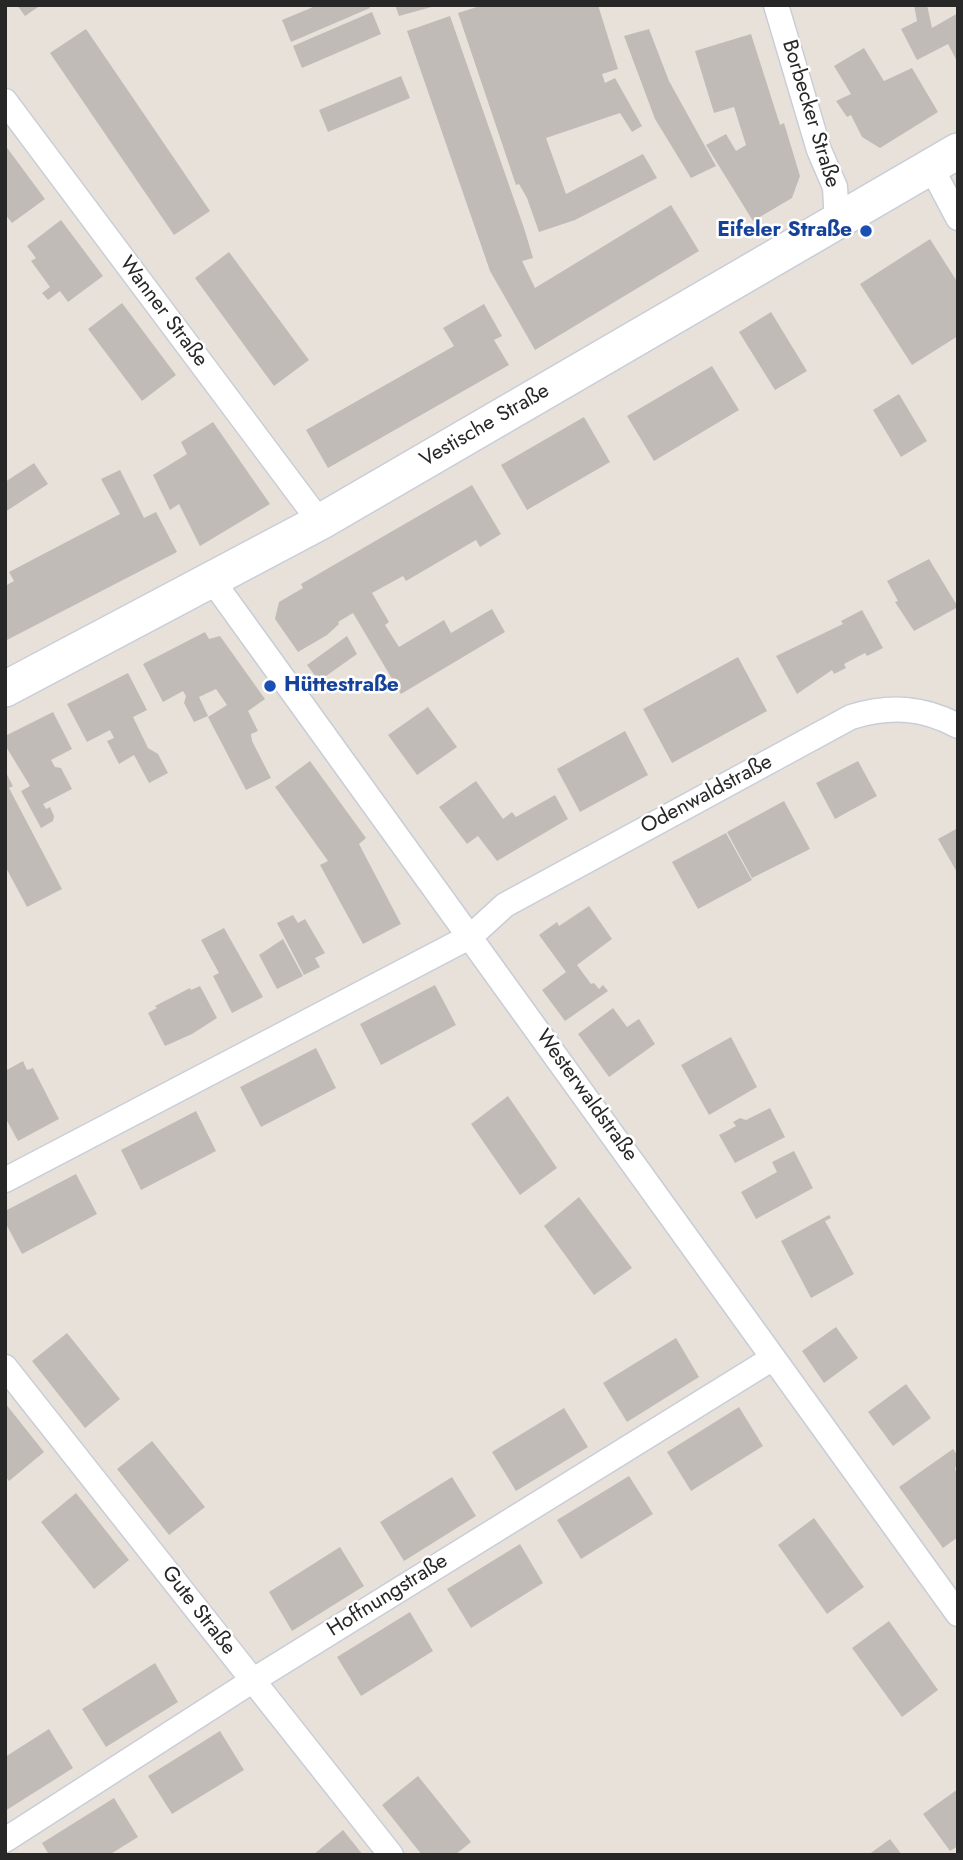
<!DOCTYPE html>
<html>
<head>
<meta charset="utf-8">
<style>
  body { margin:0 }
  #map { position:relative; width:963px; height:1860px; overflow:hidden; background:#e8e1da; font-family:Jost,sans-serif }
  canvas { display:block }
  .frame { position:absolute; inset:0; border:7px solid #272727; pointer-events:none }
</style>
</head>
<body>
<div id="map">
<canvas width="963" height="1860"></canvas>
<div class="frame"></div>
</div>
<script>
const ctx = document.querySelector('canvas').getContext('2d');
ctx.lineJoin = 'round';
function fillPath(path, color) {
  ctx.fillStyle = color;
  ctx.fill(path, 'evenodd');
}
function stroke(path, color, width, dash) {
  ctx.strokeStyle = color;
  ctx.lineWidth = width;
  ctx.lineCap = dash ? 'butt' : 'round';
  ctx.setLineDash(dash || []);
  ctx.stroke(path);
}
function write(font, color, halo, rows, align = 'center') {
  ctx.font = font + ' Jost,sans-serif';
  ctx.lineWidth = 5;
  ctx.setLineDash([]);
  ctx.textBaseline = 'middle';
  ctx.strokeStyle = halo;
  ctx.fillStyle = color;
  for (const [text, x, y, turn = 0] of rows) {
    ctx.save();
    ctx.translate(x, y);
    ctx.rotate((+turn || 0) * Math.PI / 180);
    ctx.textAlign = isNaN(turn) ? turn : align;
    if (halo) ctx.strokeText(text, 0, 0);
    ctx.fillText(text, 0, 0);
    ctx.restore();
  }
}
const building = new Path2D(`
  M17,5H41L25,16Z
  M318,5H368L370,8L291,42L282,20Z
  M395,5H435V6L399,16Z
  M483,5H598L618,69L602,74L605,83L615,78L642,126L632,132L620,113L546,138L566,194L643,154L657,178L575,220L539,232L527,198L519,184L516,185L458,13Z
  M914,5H927L932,28L958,13V63L948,44L917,60L901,29L917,21Z
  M372,12L381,34L302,68L293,46Z
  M450,16L524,228L533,258L522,261L535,288L671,205L699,251L535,350L490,271L407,31Z
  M86,29L210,211L174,235L50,53Z
  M649,29L669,81L716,166L691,178L655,119L624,36Z
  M751,34L780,125L784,123L800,176L792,198L753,221L706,145L726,134L736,151L746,145L734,107L714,113L695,51Z
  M864,48L884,81L912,68L938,112L880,148L862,137L851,115L847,117L836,101L851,94L834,66Z
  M401,76L410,98L328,132L319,110Z
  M5,145L45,199L12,223L5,214Z
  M61,220L103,276L68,302L60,291L48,300L42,293L50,287L31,261L36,258L27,246Z
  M930,239L958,283V336L912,365L860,284Z
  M229,252L309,360L274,386L195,278Z
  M122,303L176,375L142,401L88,329Z
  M484,304L502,336L494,340L509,365L328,468L306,430L454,346L443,328Z
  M771,312L807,371L775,390L739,332Z
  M712,366L739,410L654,461L627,416Z
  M899,394L927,441L901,457L873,410Z
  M584,417L610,462L527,510L501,465Z
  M213,422L270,504L200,546L179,504L170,510L153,475L187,454L181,442Z
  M34,463L48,484L5,512V482Z
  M120,470L144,518L156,512L177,552L5,641V586L14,581L9,572L120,514L101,479Z
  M472,485L501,534L480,547L476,540L406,581L403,576L372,593L389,622L385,625L399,647L444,620L451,633L492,609L505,632L401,694L353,613L338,622L339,624L327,635L298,652L275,619L279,602L303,588L301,584Z
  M929,559L958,607L914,631L895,602L898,601L887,581Z
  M862,610L883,648L867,656L865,653L844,664L846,668L834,674L832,670L797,694L776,656L843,624L841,621Z
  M205,632L209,639L220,636L265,699L248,711L258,731L251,734L252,741L271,778L246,790L208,717L227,705L216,689L199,697L208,716L194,722L184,703L186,696L183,691L163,702L143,664Z
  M347,636L357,654L319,681L307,665Z
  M738,657L767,711L672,763L643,709Z
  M128,673L147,710L133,717L148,748L158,754L168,773L149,783L134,755L119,764L107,741L114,738L110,730L87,742L67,704Z
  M428,707L457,747L417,775L388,735Z
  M53,712L72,749L51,760L55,767L61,768L72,789L43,804L46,809L50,807L54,816L53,821L41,828L21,791L30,786L5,745V736Z
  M625,731L648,775L580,812L557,769Z
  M310,761L366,838L359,844L401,924L363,944L320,865L328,861L275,787Z
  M858,761L877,796L835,819L816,783Z
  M5,771L13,786L9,788L62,889L27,907L5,866Z
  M476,781L503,819L512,812L516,817L555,795L568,819L497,861L478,836L467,844L439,807Z
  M784,801L810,849L752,878L727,832Z
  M958,828V874L938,839Z
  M726,833L752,880L698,909L672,862Z
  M589,906L612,939L577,965L591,984L594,983L599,989L603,985L608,991L565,1021L542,990L566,972L539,935L557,922L559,926Z
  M293,915L298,923L305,919L325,953L315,958L320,967L304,975L277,923Z
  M224,928L263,997L232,1013L213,976L219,973L201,940Z
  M283,939L303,976L277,989L259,955Z
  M435,985L456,1025L381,1065L360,1024Z
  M200,986L217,1018L192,1034L165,1046L148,1013L157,1008L155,1006L190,988L191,990Z
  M613,1008L627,1027L639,1019L655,1044L609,1077L578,1034Z
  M731,1037L757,1087L709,1115L681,1065Z
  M316,1048L336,1088L261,1127L240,1087Z
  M23,1061L27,1070L33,1068L59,1119L18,1141L5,1117V1071Z
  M508,1096L557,1168L520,1195L471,1124Z
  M770,1108L785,1137L735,1163L719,1135L736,1126L733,1122L740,1118L746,1120Z
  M196,1111L216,1151L141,1190L121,1150Z
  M794,1151L813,1188L756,1219L741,1192L777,1172L772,1162Z
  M76,1174L97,1214L22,1254L5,1222V1211Z
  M579,1197L632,1268L594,1295L544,1226Z
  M829,1215L831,1218L825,1221L854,1274L811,1298L781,1241Z
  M836,1327L858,1358L824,1383L802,1351Z
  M67,1333L120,1399L85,1428L32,1361Z
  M676,1338L699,1377L627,1422L603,1383Z
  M906,1384L931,1418L893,1446L868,1412Z
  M5,1403L44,1452L9,1481L5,1476Z
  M739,1407L763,1446L691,1491L667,1452Z
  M564,1408L588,1447L516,1491L492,1452Z
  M152,1441L205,1507L169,1535L117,1469Z
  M953,1449L958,1456L955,1470L958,1474V1537L943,1548L899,1487Z
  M629,1476L653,1514L581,1559L557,1520Z
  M452,1477L476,1516L404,1561L380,1522Z
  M76,1493L129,1560L94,1589L41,1522Z
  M814,1518L864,1587L827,1614L778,1545Z
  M520,1544L543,1583L471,1628L447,1589Z
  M340,1547L364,1586L292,1631L269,1592Z
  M410,1612L433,1651L361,1696L337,1657Z
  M889,1621L938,1690L902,1717L852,1648Z
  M155,1663L178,1702L106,1747L82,1709Z
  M49,1729L73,1768L5,1811V1757Z
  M220,1731L244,1770L172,1814L148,1776Z
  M418,1776L471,1842L455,1855H422L382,1805Z
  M958,1789V1846L950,1851L923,1814Z
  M114,1798L138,1837L109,1855H49L42,1843Z
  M343,1830L363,1855H313Z
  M890,1839L902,1855H868Z`);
const street = new Path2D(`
  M776,5L819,150L835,187L837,223
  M5,101L320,522
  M931,167L958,218
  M212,580L958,1614
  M5,1180L471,936L505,905L851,717C889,705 923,707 958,726
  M5,1367L391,1855
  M5,1840L252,1681L773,1358`);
const secondary = new Path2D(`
  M5,689L320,522L958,151`);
const markers = [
  [866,231,7,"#1a4fb4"],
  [270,686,7,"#1a4fb4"]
];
const streetNames = [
  ["Borbecker Straße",810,114,73],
  ["Wanner Straße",163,312,53],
  ["Vestische Straße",485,426,-30],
  ["Odenwaldstraße",707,795,-28],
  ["Westerwaldstraße",586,1096,54],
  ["Hoffnungstraße",388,1596,-32],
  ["Gute Straße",198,1611,52]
];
const transitNames = [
  ["Eifeler Straße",852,231],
  ["Hüttestraße",284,686,"left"]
];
fillPath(building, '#c0bbb7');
stroke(street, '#c9cdd8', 27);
stroke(secondary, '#c9cdd8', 38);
stroke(street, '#fff', 24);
stroke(secondary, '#fff', 35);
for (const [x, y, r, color] of markers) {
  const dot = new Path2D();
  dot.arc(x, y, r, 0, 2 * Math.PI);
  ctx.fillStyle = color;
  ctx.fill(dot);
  stroke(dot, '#fff', 2.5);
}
write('21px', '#272727', '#fff', streetNames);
write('bold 21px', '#164399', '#fff', transitNames, 'right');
</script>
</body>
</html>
